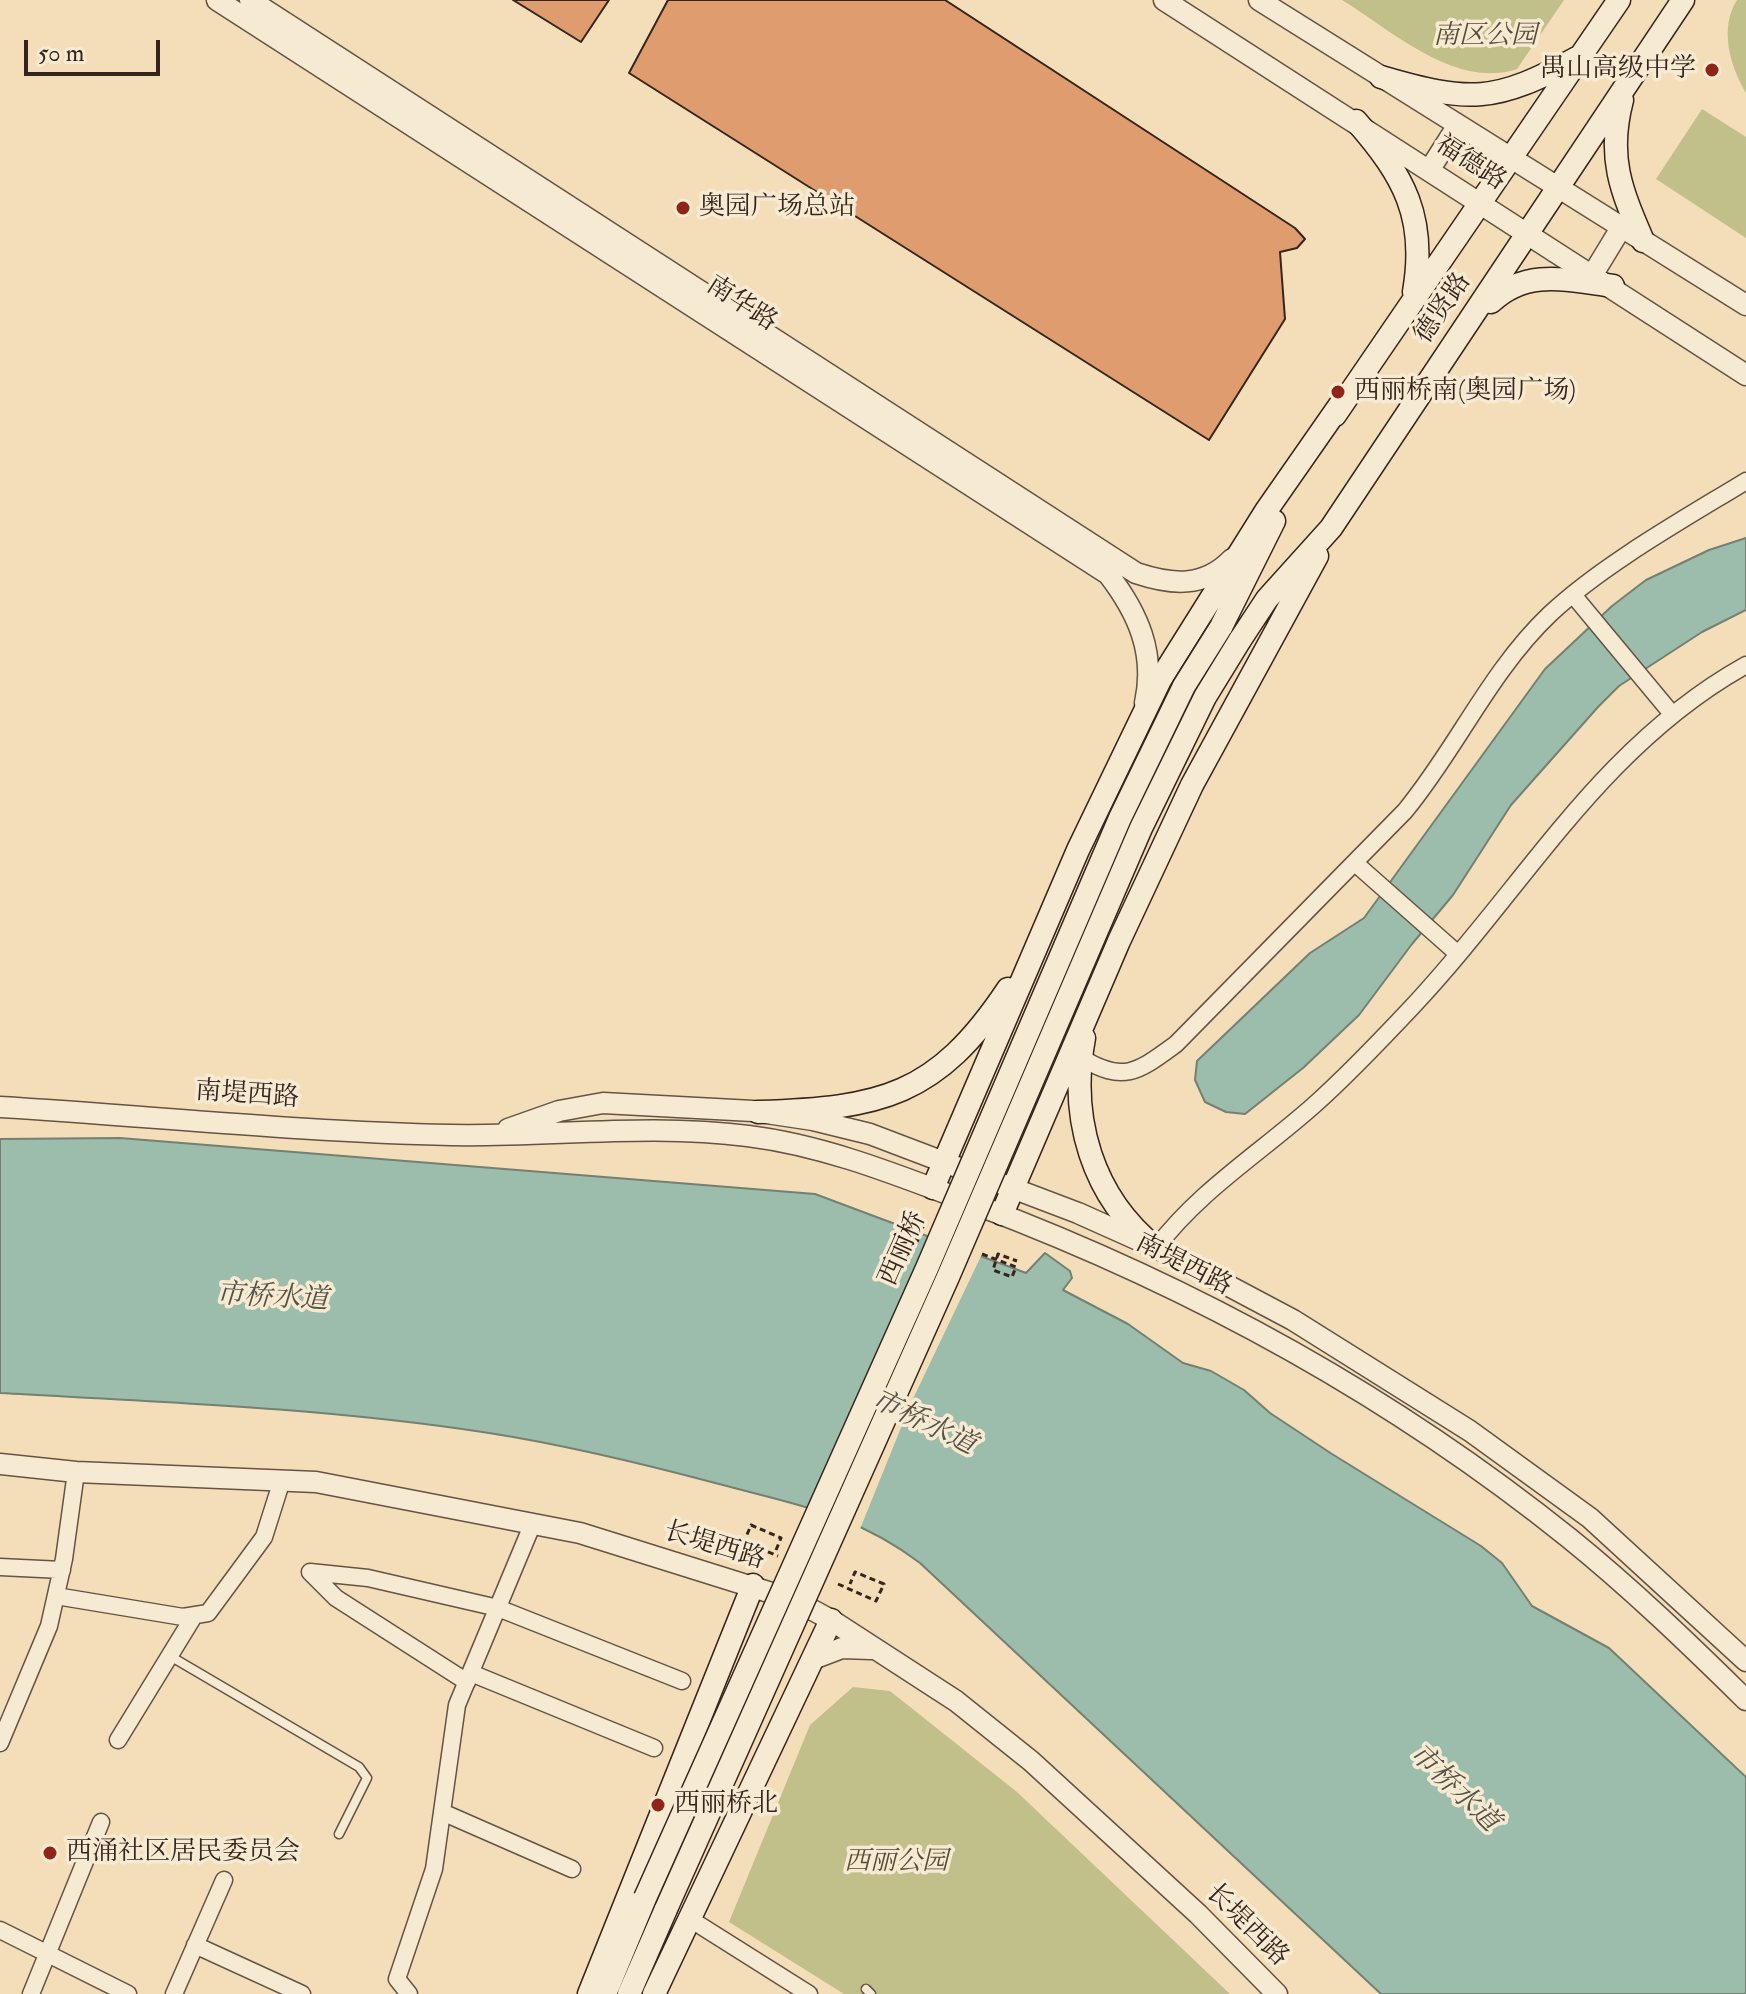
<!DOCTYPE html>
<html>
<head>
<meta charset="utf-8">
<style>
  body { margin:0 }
  #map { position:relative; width:1746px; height:1994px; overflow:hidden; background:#f3deb9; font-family:"IM FELL Double Pica",serif }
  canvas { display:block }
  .scale { position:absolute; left:24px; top:40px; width:136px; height:36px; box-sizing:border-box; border:4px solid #36251c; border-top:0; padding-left:10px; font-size:24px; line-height:28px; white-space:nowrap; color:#36251c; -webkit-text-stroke:6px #f7ead2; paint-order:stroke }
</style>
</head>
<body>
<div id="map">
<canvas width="1746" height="1994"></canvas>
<div class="scale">50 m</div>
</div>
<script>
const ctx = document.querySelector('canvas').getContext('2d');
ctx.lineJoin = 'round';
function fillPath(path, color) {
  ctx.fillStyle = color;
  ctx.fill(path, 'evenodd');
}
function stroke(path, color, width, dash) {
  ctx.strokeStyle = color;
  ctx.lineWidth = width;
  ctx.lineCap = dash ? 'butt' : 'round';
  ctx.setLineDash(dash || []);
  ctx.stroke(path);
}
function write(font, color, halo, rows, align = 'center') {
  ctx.font = font + ' "IM FELL Double Pica","Noto Serif SC",serif';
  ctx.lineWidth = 7;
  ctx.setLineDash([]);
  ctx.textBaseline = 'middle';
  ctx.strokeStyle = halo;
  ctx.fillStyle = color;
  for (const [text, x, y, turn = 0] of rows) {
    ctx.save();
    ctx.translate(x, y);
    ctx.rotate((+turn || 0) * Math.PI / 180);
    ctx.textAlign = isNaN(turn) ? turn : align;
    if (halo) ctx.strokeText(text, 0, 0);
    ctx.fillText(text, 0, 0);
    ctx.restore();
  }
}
const green = new Path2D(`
  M1342,0H1564L1517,69C1456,90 1391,30 1342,0Z
  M1737,0H1746V93C1730,66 1719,28 1737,0Z
  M1702,109L1746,137V238L1656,179Z
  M853,1687L890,1691L1017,1792L1230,1994H844L729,1922L810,1725Z`);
const water = new Path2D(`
  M1746,538V610L1702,632L1619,686L1598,707L1511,805L1453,895L1412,944L1359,1015L1303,1068L1245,1114L1226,1112L1205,1102L1195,1080L1197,1061L1310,953L1364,918L1545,669L1612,606L1646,580L1709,550Z
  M120,1138L815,1194L1026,1273L1045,1253L1070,1271L1072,1278L1063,1290L1128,1324L1183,1363L1211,1371L1244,1390L1270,1413L1332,1454L1481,1546L1502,1563L1532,1606L1609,1648L1746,1777V1994H1381L920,1563C854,1513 797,1505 719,1484C644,1464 566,1445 489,1433C328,1408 163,1402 0,1393V1139Z`);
const pier = new Path2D(`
  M936,1233L983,1252L911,1403L860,1529L808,1512Z`);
const building = new Path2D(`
  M513,0H609L581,42Z
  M668,0H945L1295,228L1305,239L1297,248L1280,252L1285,319L1209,440L629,73Z`);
const path = new Path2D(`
  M902,1218L924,1228
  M919,1241L899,1232L902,1224L922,1233
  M982,1254L1016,1267L1012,1277L993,1270L998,1254L1017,1261
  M776,1550L781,1538L751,1525L744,1542L778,1556
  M838,1584L876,1601L884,1584L855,1572L850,1584`);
const service = new Path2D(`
  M170,1656L359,1767L367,1778L339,1834
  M866,1989L871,1994`);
const minor = new Path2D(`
  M1574,596L1672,714
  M1355,863L1458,954
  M1082,1058C1124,1084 1139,1071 1176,1044L1405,811C1457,748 1490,671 1550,614C1602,565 1684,519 1746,481
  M1156,1248C1199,1191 1260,1153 1313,1106C1348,1075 1381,1040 1412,1007C1524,888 1599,747 1746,665
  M0,1567L62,1570
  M310,1572L368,1578L498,1608L682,1681
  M310,1572L336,1598L467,1682
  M56,1596L183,1617L208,1613L264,1537L282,1480
  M471,1673L654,1748
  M118,1740L194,1616
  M0,1743L49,1626L64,1559L76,1472
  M442,1812L572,1869
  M690,1919L809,1994
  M0,1930L128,1994
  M195,1945L302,1994
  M31,1994L101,1822
  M174,1994L224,1880
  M409,1994L397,1979L434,1869L457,1705L533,1523`);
const tertiary = new Path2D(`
  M217,0L1108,574C1138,613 1156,653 1145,703
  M250,0L1136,573C1172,585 1204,588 1232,559
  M1164,0L1746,375
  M1259,0L1746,305
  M1430,169L1458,125
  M1593,274L1621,228
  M0,1107C150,1116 301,1132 451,1135C550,1137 649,1123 748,1136C828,1146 902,1177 977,1205C1189,1285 1392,1396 1569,1538C1631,1588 1689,1644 1746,1700
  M508,1129L559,1111L603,1103L753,1111L813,1120L870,1134L1078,1213L1163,1251L1293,1320L1470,1431L1590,1518L1746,1661
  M0,1464L76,1472L316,1482L580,1533L794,1600L831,1620L956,1701L1031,1761L1198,1914L1277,1994
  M813,1659L842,1648L871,1649`);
const secondary = new Path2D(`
  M1381,77C1470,103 1495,103 1577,58
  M1622,100C1607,157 1621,190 1643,241
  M1356,121C1404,176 1427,217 1414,292
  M1491,302C1527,268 1567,280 1613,286
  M1335,415L1619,0
  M1221,627L1274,521
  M1240,640L1267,599L1331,528L1683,0
  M1084,1038C1069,1118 1092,1197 1156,1248
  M758,1112C881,1108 936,1097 1008,989
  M933,1188L1078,850L1160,680L1266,511L1342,402
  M1002,1214L1119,941L1192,785L1317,556
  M589,1994L753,1585
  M605,1994L645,1898
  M629,1994L666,1909
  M654,1994L831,1620`);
const secondaryBridge = new Path2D(`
  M645,1898L927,1268L1120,818L1184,686L1221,627
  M666,1909L948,1277L1141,828L1205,697L1240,640`);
const markers = [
  [1712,70,8,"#8f2418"],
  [683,208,8,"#8f2418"],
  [1338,392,8,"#8f2418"],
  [658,1805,8,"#8f2418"],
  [50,1853,8,"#8f2418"]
];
const parkNames = [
  ["南区公园",1485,37],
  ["西丽公园",896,1863]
];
const poiNames = [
  ["禺山高级中学",1696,70,"right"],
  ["奥园广场总站",699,208],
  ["西丽桥南(奥园广场)",1354,392],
  ["西丽桥北",674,1805],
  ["西涌社区居民委员会",66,1853]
];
const streetNames = [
  ["福德路",1470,164,33],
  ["南华路",741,305,33],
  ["德贤路",1444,309,-56],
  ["南堤西路",247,1096,4],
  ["西丽桥",904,1249,-66],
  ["南堤西路",1183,1266,27],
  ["长堤西路",714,1547,17],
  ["长堤西路",1246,1926,45]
];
const waterNames = [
  ["市桥水道",272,1299,3],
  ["市桥水道",923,1424,26],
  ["市桥水道",1453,1789,44]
];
fillPath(green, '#c1c08b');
fillPath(water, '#9cbcac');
stroke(water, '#738072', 2);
fillPath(pier, '#f3deb9');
fillPath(building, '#df9c6f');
stroke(building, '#36251c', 2);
stroke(service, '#655343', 11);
stroke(minor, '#655343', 19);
stroke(tertiary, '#655343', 23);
stroke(secondary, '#36251c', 25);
stroke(path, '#36251c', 3, [6, 4]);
stroke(service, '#f7ead2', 8);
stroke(minor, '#f7ead2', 16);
stroke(tertiary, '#f7ead2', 20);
stroke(secondary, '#f7ead2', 22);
stroke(secondaryBridge, '#36251c', 25, []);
stroke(secondaryBridge, '#f7ead2', 22);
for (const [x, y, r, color] of markers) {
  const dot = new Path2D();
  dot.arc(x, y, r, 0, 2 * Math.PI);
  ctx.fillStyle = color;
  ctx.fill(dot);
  stroke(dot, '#f7ead2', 3);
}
write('italic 26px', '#594c38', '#f7ead2', parkNames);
write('26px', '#36251c', '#f7ead2', poiNames, 'left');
write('26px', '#36251c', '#f7ead2', streetNames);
write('italic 28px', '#555247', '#f7ead2', waterNames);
</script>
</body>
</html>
